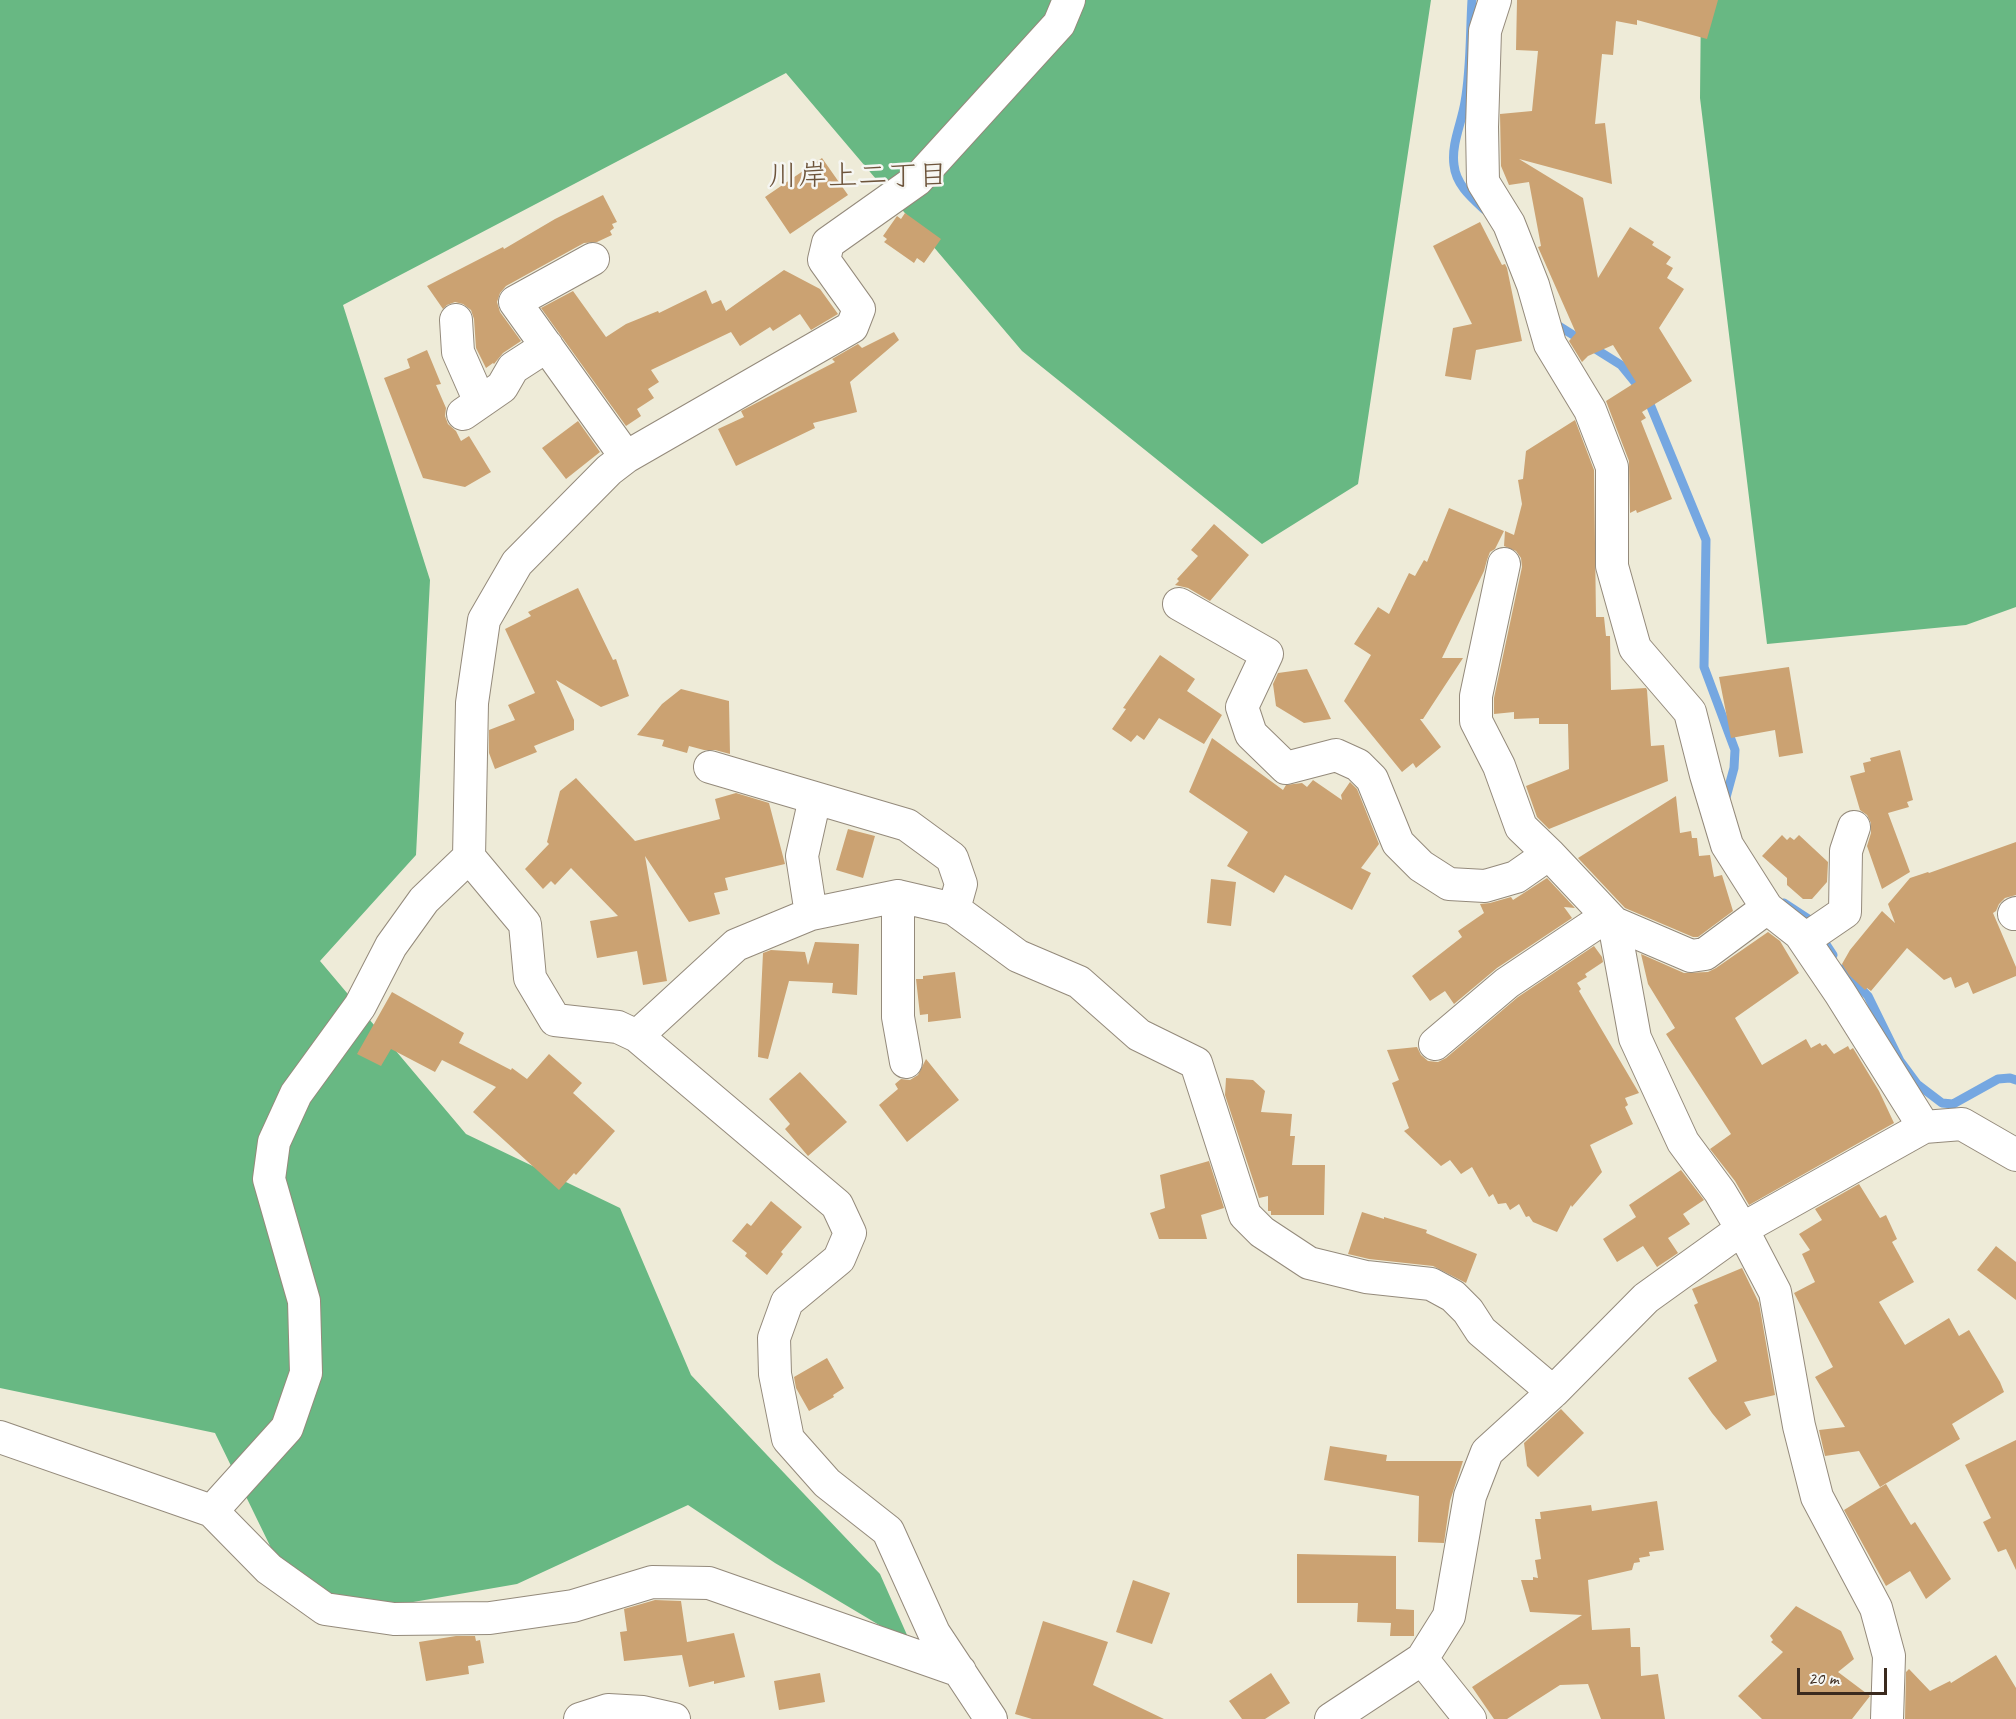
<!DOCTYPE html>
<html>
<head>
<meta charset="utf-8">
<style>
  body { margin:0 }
  #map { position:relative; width:2016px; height:1719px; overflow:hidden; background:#eeebd8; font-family:Caveat,sans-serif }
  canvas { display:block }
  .scale { position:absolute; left:1797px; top:1668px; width:90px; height:27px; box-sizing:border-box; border:3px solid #3b2a1e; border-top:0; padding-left:8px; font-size:18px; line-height:21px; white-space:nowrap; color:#3b2a1e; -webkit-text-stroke:4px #f6f6f2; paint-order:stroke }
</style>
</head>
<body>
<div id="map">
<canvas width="2016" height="1719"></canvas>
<div class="scale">20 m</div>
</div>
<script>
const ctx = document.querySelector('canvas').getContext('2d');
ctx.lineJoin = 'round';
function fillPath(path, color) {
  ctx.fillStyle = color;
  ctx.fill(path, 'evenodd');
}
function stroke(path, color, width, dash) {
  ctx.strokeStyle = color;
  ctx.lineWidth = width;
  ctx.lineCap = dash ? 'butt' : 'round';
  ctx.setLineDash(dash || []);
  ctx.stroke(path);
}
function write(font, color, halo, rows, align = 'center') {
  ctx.font = font + ' Caveat,"Klee One",sans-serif';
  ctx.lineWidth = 5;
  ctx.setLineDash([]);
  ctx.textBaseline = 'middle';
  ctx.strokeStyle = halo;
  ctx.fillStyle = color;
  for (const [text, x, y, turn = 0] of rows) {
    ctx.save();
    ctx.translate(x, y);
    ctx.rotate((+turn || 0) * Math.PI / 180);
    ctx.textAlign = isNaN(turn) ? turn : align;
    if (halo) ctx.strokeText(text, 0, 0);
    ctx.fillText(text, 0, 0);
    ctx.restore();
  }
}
const forest = new Path2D(`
  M0,0H1431L1358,484L1262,544L1022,351L786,73L343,305L430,580L416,855L320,961L466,1134L620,1208L691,1375L880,1574L911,1644L775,1563L688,1505L517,1584L344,1614L274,1554L215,1433L0,1388Z
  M1701,0H2016V607L1966,625L1767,644L1700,98Z`);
const stream = new Path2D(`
  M1472,0C1470,33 1471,69 1465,102C1462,122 1451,144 1454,165C1456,185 1472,198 1485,210
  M1554,323L1621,365L1647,397L1706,540L1704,667L1735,750L1734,768L1725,801
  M1784,903L1810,920L1833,955
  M1842,969L1868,996L1900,1061L1917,1084L1942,1103L1953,1104L1998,1079L2010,1078L2016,1080`);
const building = new Path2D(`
  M1517,0H1718L1707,39L1637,20V25L1616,21L1613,55L1602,54L1595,124L1605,123L1612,184L1519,159L1583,198L1598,278L1630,227L1654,242L1652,245L1671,257L1666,264L1673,268L1667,278L1684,289L1659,328L1692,381L1642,412L1646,418L1641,421L1672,499L1637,513L1636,510L1630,513L1629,461L1606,401L1636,382L1613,345L1588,356L1582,362L1569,341L1576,333L1538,247L1541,246L1529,182L1509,185L1501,166L1500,114L1532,111L1538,51L1516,50Z
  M822,158L848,195L790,234L765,197Z
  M603,195L617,222L612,224L614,228L610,231L612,235L597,242L584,243L506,286L500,293L497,302L500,312L521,341L503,353L494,364L493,363L486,368L476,348L474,319L471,310L463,304L455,302L447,305L443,309L427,286L503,247L504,249L555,219Z
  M905,213L941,239L924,263L917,258L914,263L884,242L887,239L883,236L897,216L901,219Z
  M1480,222L1502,265L1505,264L1507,268L1522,341L1476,350L1471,380L1445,376L1453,328L1472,324L1433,246Z
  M784,270L820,289L838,314L811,330L800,314L773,331L770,327L740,346L731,332L651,370L659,382L648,389L654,398L637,409L641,416L626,426L541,308L573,291L606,337L626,324L658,311L659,313L706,290L712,304L721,300L726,311Z
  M894,332L899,340L850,382L857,412L813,423L815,428L736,466L718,429L744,417L741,411L835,362L832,359L858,344L862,348Z
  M427,350L441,384L436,385L446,408L445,416L448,424L456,431L461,441L469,436L491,472L465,487L423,478L384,378L410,368L407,359Z
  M1575,420L1594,470L1596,617H1604L1606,636H1610L1611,690L1646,688L1647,690L1651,746L1664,745L1668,781L1549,829L1537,817L1526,786L1569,769L1568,724H1539V718L1514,719V712L1494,714V698L1522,567L1521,558L1516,551L1504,546L1505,531L1514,535L1522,504L1518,480L1523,479L1526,451Z
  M578,421L600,452L566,479L542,448Z
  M1449,508L1504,531L1495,549L1490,552L1487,560L1484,571L1442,658H1463L1423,719H1420L1441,747L1416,768L1413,763L1402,772L1344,701L1371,655L1354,644L1378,607L1389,614L1409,573L1415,576L1424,560L1427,562Z
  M1214,524L1249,555L1210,601L1188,588L1175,585L1179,581L1177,579L1198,556L1191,550Z
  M578,588L613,660L616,659L629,696L601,707L556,680L574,720V730L534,746L537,752L495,769L489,753V730L515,720L508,705L535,693L505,629L531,616L528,612Z
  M1160,655L1195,679L1187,691L1222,715L1204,744L1159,718L1144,740L1137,735L1131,742L1112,729L1126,709L1123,708Z
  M1789,667L1803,753L1779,757L1775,730L1731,738L1719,677Z
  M1307,669L1331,719L1304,723L1276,706L1273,684L1278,673Z
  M681,689L729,701L730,754L715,750H704L689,746L687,753L662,746L664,740L637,735L662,704Z
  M1212,738L1283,790L1286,785L1302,783L1307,787L1313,780L1342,800L1341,795L1350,782L1357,789L1379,844L1361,868L1371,873L1352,910L1285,875L1274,893L1227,866L1248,832L1189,792Z
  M1900,750L1913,800L1907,802L1909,807L1888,813L1910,872L1882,889L1867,846L1871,833V823L1867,815L1860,810L1850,776L1865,772L1863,763L1871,761L1870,758Z
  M576,778L635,841L720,819L715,799L736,793L769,803L785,864L725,878L728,890L714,893L720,914L689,922L645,856L667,981L643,985L637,951L597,958L590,921L618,916L571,868L555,885L551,881L543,889L525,869L549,844L547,842L560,791Z
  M1676,796L1680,833L1691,831L1692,838H1697L1699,856L1710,855L1714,877L1722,875L1733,911L1698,937H1693L1625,908L1578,858Z
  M848,829L875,836L863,878L836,870Z
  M1782,835L1787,840L1790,837L1794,840L1799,835L1828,862L1827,882L1812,899H1803L1787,885V878L1762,856Z
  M2016,842V895L2005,898L1999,904L1996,911L1993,913L2016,967V976L1973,994L1968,982L1955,988L1951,977L1944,980L1907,948L1871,991L1867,988L1865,990L1849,975L1842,964L1850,950L1882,911L1895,923L1888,904L1910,878L1928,872L1929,873Z
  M1547,878L1575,908L1564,907L1572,918L1497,968L1454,1004L1445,991L1430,1001L1412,976L1462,937L1458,931L1484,913L1480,904L1490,903L1511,897L1513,900Z
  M1211,879L1236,882L1231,926L1207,923Z
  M1768,932L1780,941L1799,973L1735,1018L1762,1065L1806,1039L1811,1048L1820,1043L1822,1046L1826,1044L1834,1054L1848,1046L1850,1050L1853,1048L1879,1091L1894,1123L1749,1205L1735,1181L1710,1149L1731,1134L1666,1034L1675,1028L1648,984L1641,954L1684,973L1708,972L1716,968Z
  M815,942L859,944L857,995L832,993L833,983L789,981L768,1059L758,1057L763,953L771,950L805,952L808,965Z
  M1594,946L1602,957L1603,962L1585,974L1587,977L1577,983L1581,989L1579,991L1639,1093L1625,1098L1628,1105L1625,1107L1633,1124L1590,1145L1602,1172L1572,1207L1571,1205L1557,1232L1533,1222L1529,1216L1526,1217L1519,1204L1510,1210L1506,1203L1498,1204L1493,1194L1489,1197L1472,1167L1461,1174L1450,1160L1441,1166L1404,1131L1409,1128L1392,1083L1399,1080L1387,1050L1417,1047L1421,1055L1428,1061L1438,1062L1446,1058L1518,997Z
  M955,972L961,1018L928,1022V1014L920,1015L916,979H923V976Z
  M392,992L464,1033L459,1043L511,1070L512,1068L527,1079L549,1054L582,1083L573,1093L615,1131L576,1175L574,1173L559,1190L473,1112L496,1087L442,1060L435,1072L391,1049L381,1066L357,1054Z
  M926,1059L959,1100L907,1142L879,1105L898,1089L895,1084L901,1079L910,1080L918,1075Z
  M800,1072L847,1122L808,1156L785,1129L790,1124L769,1099Z
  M1226,1078L1253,1080L1265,1091L1261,1112L1292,1114L1290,1136H1295L1292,1165H1325L1324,1215H1271V1211H1268V1196L1259,1198L1225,1095Z
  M1209,1161L1224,1208L1201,1215L1207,1239H1159L1150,1213L1165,1208L1160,1175Z
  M1681,1170L1704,1200L1683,1214L1690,1224L1668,1238L1678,1253L1657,1267L1643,1246L1617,1262L1603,1239L1636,1217L1629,1205Z
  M1859,1184L1880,1218L1886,1215L1897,1239L1892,1242L1914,1282L1879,1302L1905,1345L1949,1318L1959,1336L1969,1330L2000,1382L2004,1392L1952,1424L1960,1439L1880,1487L1859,1451L1825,1456L1819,1430L1845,1427L1815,1377L1833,1367L1794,1293L1815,1282L1802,1254L1810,1250L1799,1234L1822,1220L1815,1209Z
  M771,1201L802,1227L781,1252L783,1254L767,1275L745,1256L747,1253L732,1241L747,1223L751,1226Z
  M1362,1212L1384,1219V1217L1427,1230L1426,1233L1477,1254L1466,1283L1433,1266L1369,1259L1348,1254Z
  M1996,1246L2016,1262V1300L1977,1270Z
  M1742,1268L1759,1303L1775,1395L1744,1402L1751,1415L1726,1430L1712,1413L1688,1378L1717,1361L1694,1305L1698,1303L1692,1289Z
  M827,1358L844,1388L833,1395L834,1397L809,1411L796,1388L794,1377Z
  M1561,1409L1584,1433L1538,1477L1527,1466L1524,1443Z
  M2016,1440V1570L2006,1549L1998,1552L1983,1522L1991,1518L1965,1465Z
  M1330,1446L1387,1455L1386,1461H1463L1450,1501L1444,1543L1418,1542L1419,1496L1324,1480Z
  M1886,1484L1911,1525L1915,1522L1951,1579L1926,1599L1910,1571L1886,1586L1844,1510Z
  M1657,1501L1664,1550L1649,1552L1650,1556L1639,1558L1640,1562L1634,1563L1632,1570L1588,1580L1592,1630L1630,1628L1631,1647H1640L1641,1676L1658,1674L1665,1719H1601L1588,1684L1560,1685L1507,1719H1494L1472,1687L1582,1615L1530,1612L1521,1580H1533V1577L1538,1578L1535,1560L1541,1559L1535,1519H1541L1540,1512L1591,1505L1592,1511Z
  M1297,1554L1396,1556V1609L1414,1610V1636H1390L1391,1623L1357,1622L1358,1603H1297Z
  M1133,1580L1170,1593L1152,1644L1116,1632Z
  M655,1600L681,1601L687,1642L734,1633L745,1677L714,1684V1681L689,1687L682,1655L624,1661L620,1632L627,1631L624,1609Z
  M1796,1606L1841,1631L1854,1659L1838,1672L1870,1696L1852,1719H1762L1738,1696L1783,1652L1771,1642L1773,1640L1770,1636Z
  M1043,1621L1108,1642L1093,1685L1164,1719H1032L1015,1714Z
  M456,1636H475L476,1641L480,1640L484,1663L468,1666L469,1674L426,1681L419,1642Z
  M1996,1655L2016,1688V1719H1905L1906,1672L1909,1669L1930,1691L1950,1681L1951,1683Z
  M820,1673L825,1702L779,1710L774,1681Z
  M1271,1673L1290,1703L1265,1719H1242L1229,1701Z`);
const minor = new Path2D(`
  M1495,0L1485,31L1482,127L1483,182L1509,224L1533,285L1550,344L1590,410L1612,467V566L1635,648L1690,712L1706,775L1727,845L1767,908L1800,934L1840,993L1924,1127
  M593,259L515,302L626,457
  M456,320L458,352L480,402
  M463,414L502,387L513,368L547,346
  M1504,564L1476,696V721L1499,766L1521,827L1549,854
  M1179,604L1267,654L1242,707L1251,734L1286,768L1336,755L1358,765L1372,779L1398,843L1421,866L1449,884L1485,886L1516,877L1549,854L1614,923L1691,956L1705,954L1767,908
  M710,767L907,825L952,858L961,884L954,909
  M898,896V1017L906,1062
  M811,914L802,856L815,798
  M2014,914L2016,913
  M1614,923L1635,1038L1683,1142L1720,1192L1742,1229L1775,1292L1799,1426L1817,1497L1876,1608L1889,1656L1887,1719
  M1804,940L1845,912L1846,851L1854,827
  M637,1036L736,945L811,914L898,896L954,909L1018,956L1079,982L1139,1035L1196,1063L1245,1215L1262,1232L1309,1263L1366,1277L1431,1284L1453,1296L1468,1311L1481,1331L1553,1392
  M1435,1044L1507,983L1607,916
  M0,1437L212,1511L269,1569L325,1609L394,1619L490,1618L573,1606L652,1582L709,1583L960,1671
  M212,1511L287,1428L306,1373L304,1301L269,1179L274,1142L296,1094L360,1006L391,946L424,900L469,857
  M1422,1659L1470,1719
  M580,1719L608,1710L643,1712L674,1719
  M991,1719L934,1633L888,1531L827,1483L788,1439L775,1374L774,1338L787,1302L839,1259L850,1233L837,1205L637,1036L618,1027L555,1020L530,978L525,924L469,857L472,703L484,620L517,563L609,470L626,457L852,327L859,309L824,260L828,243L917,180L1059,24L1069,0
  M1331,1719L1422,1659L1449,1616L1470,1496L1487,1452L1553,1392L1646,1298L1742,1229L1924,1127L1962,1124L2016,1155`);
const neighbourhoodNames = [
  ["川岸上二丁目",858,177]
];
fillPath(forest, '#68b883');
stroke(stream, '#75a7e1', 9);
fillPath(building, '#cba272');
stroke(minor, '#948a7b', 34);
stroke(minor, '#fff', 32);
write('30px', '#6d543b', '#f6f6f2', neighbourhoodNames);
</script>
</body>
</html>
